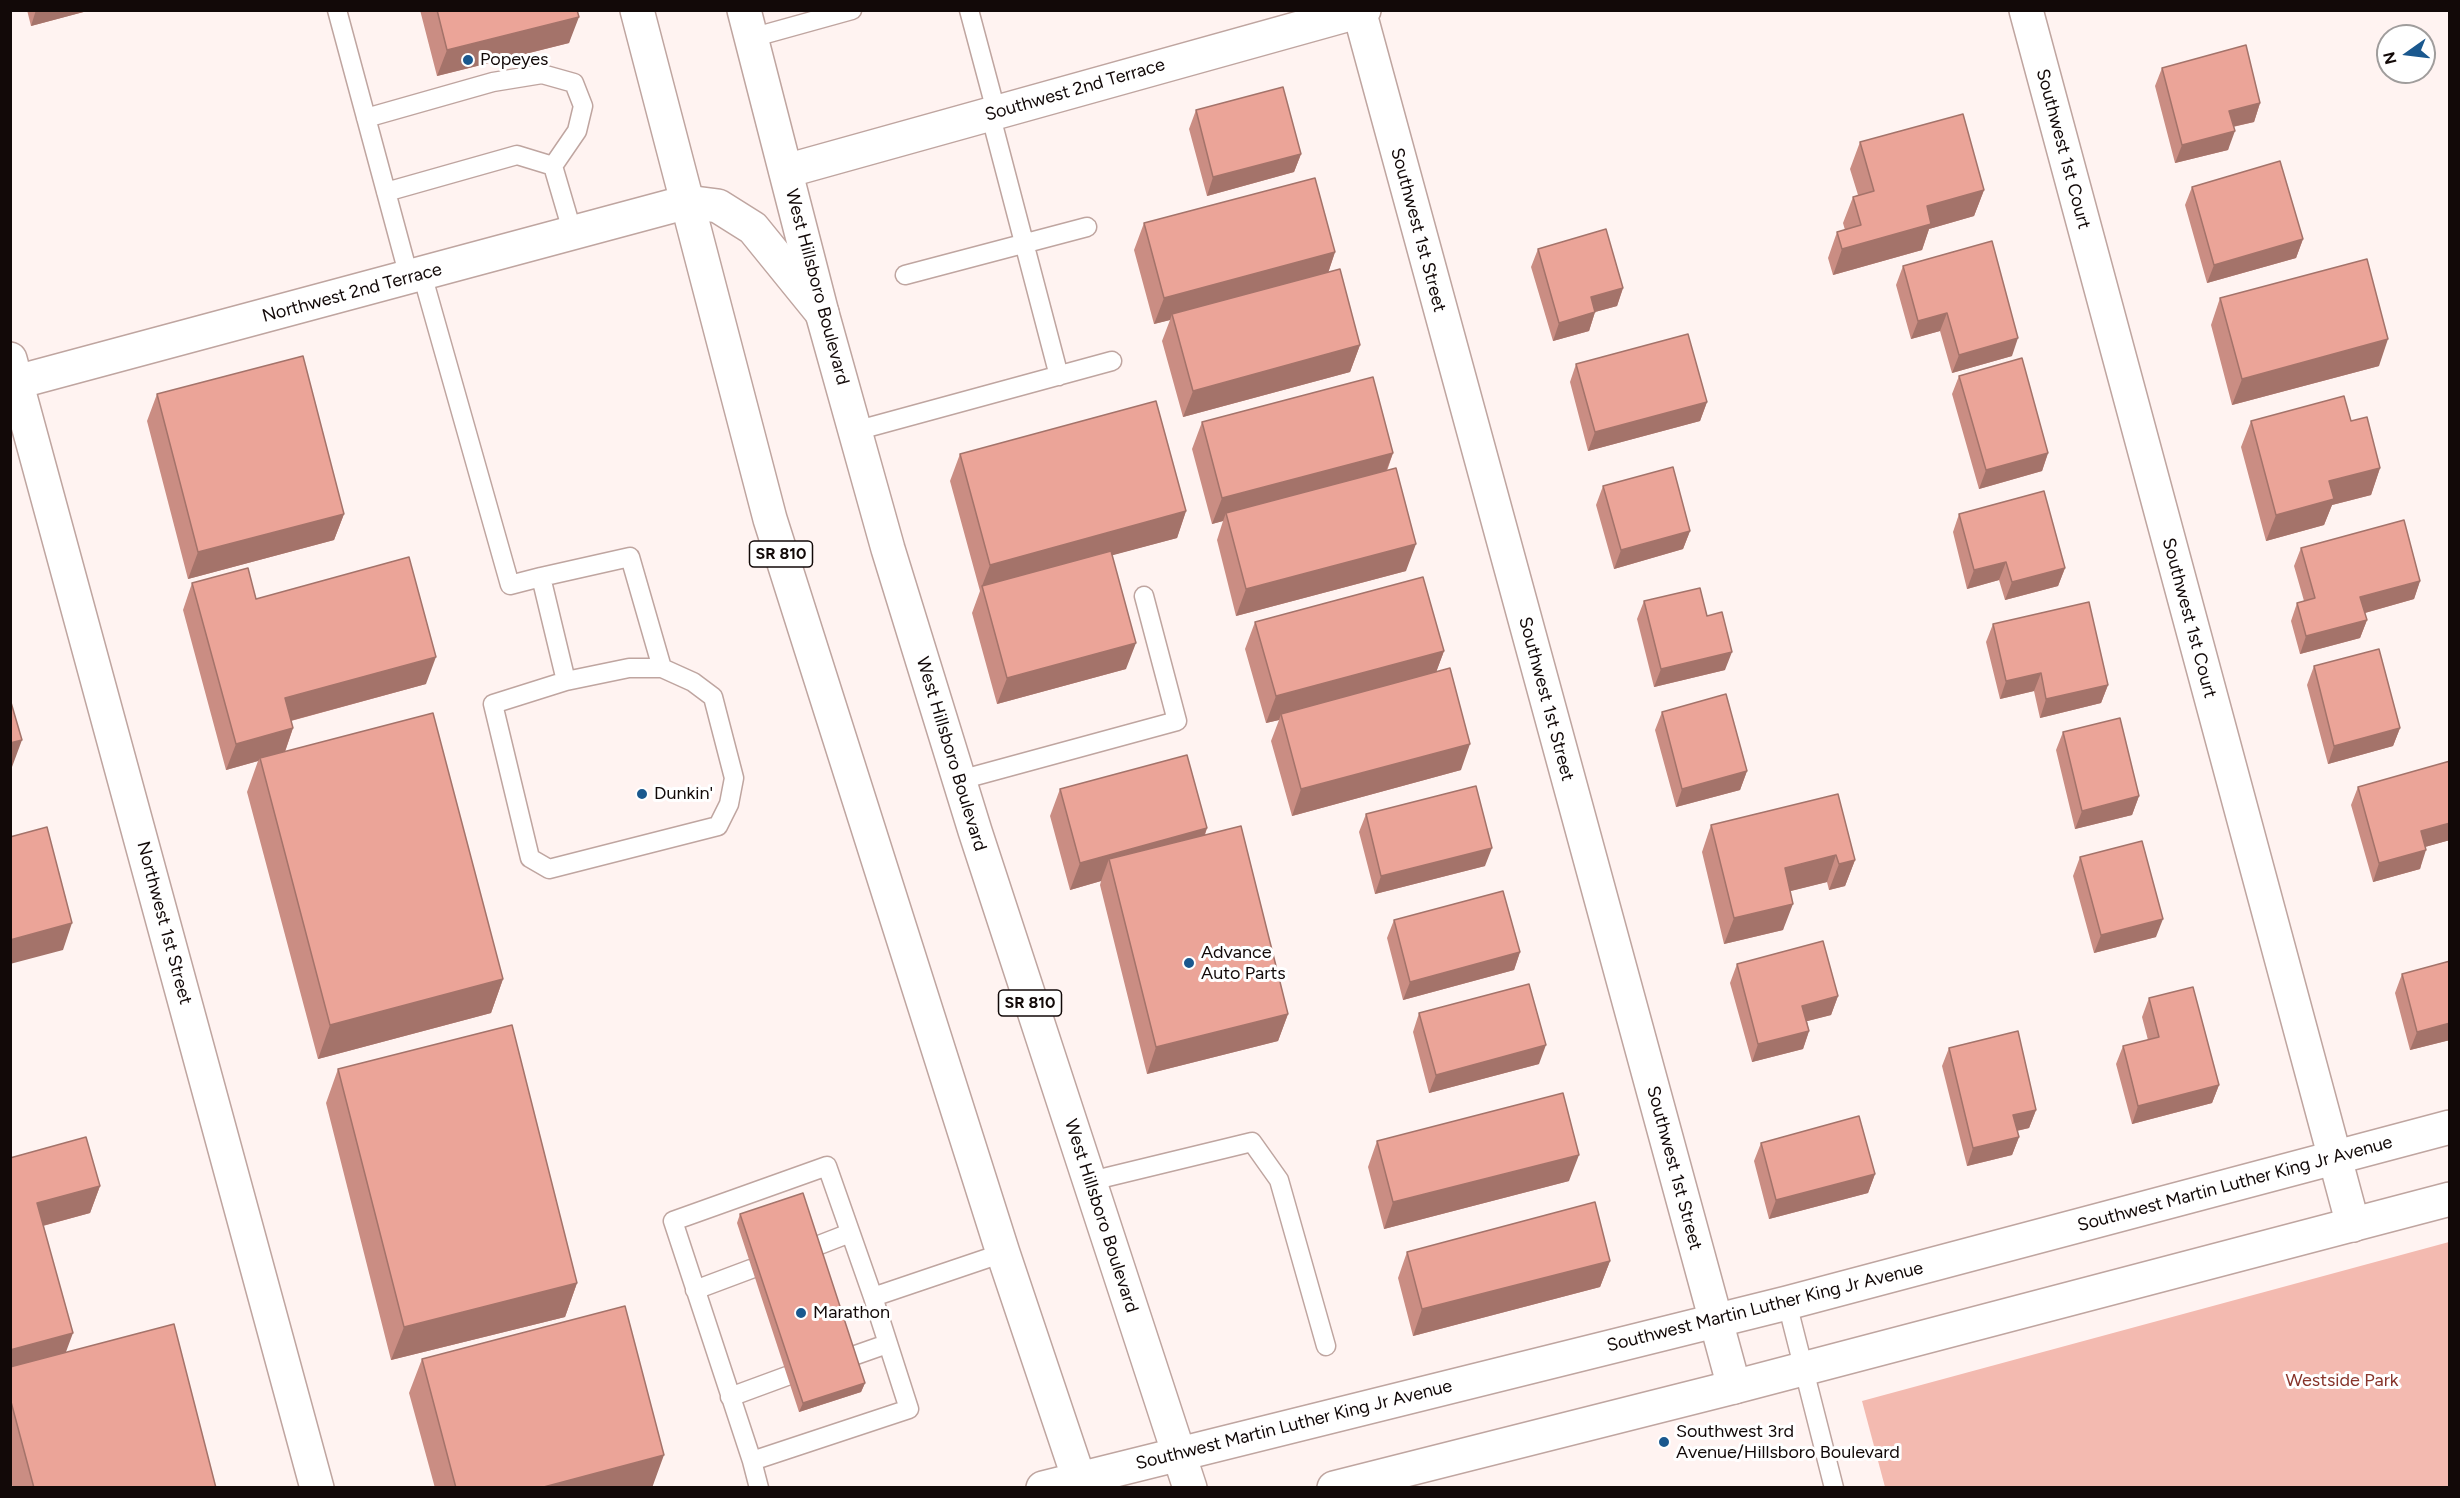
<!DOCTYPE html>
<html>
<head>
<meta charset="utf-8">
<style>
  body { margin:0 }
  #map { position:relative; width:2460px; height:1498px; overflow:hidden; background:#fff3f1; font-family:Figtree,sans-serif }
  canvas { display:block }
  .frame { position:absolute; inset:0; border:12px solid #120908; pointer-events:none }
  .north { position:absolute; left:2376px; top:24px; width:60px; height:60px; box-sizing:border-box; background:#fff; border:2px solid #a09d9c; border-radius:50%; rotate:256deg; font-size:16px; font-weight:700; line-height:24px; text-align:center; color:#120908 }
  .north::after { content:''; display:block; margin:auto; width:21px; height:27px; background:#1a588e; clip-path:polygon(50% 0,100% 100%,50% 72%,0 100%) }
</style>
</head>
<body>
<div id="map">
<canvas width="2460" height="1498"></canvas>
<div class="frame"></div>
<div class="north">N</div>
</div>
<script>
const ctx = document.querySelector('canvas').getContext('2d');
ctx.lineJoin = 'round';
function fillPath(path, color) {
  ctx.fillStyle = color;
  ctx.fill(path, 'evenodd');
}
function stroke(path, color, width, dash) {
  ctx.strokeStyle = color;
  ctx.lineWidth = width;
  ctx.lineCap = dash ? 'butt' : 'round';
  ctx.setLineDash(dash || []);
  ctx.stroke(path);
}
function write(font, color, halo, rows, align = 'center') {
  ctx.font = font + ' Figtree,sans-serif';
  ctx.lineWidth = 6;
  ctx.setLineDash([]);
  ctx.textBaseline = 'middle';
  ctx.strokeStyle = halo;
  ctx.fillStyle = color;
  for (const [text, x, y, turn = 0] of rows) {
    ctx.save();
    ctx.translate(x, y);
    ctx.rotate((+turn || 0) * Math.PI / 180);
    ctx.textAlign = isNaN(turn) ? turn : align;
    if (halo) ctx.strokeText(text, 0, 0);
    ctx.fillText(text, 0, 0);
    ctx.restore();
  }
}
const green = new Path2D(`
  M2449,1242V1487H1885L1862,1401Z`);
const service = new Path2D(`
  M337,10L409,277
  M969,10L996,111
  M751,38L852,10
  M990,113L1059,376
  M366,118L493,82L542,74L574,83L583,106L577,131L553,166L573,234
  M386,192L517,155L553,166
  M422,274L510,585L541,577L566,681
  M905,275L1087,227
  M855,431L1112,361
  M541,577L630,557L662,668
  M629,668H662L693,682L713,697L734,778L729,804L718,826L549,869L530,858L493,704L566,681Z
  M960,780L1177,721L1144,596
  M1091,1181L1252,1142L1279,1180L1326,1346
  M814,1247L850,1233
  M695,1290L751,1269
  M873,1297L909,1409L752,1461L673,1221L827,1166L873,1297L1003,1253
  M1787,1303L1834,1488
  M850,1357L887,1344
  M730,1397L787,1376
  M752,1461L759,1488`);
const minor = new Path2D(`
  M1359,10L1734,1387
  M2026,10L2353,1225
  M786,171L1364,10
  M10,359L317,1488
  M17,382L687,202L718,206L753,228L822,313`);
const tertiary = new Path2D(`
  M1043,1488L1787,1303L2450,1127
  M1334,1488L1734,1387L2450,1199`);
const primary = new Path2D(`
  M637,10L770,519L1003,1253L1082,1488
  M744,10L822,313L888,549L975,831L1190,1488`);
const wall = new Path2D(`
  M27,10H91L31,26Z
  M420,10H577L569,43L437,76Z
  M2162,68L2260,103L2254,122L2233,127L2228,150L2175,163L2155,86Z
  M1196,110L1301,154L1294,172L1207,196L1189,129Z
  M1860,142L1984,190L1974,216L1929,229L1922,250L1833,275L1828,258L1837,232L1845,230L1843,223L1853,197L1858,195L1850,169Z
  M2192,187L2303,239L2296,258L2207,283L2185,205Z
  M1144,223L1335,252L1328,273L1360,345L1350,372L1183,417L1162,341L1170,320L1154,324L1134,250Z
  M1538,249L1623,288L1617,306L1595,312L1589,331L1553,341L1531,267Z
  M1903,266L2012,356L1952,373L1940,331L1911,339L1896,285Z
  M2220,298L2379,366L2232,405L2211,325Z
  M1576,364L1707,402L1700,421L1588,451L1570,382Z
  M1959,376L2048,453L2042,471L1979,489L1952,394Z
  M157,394L344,514L334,540L188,579L147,421Z
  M2251,421H2351L2380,468L2371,495L2332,505L2324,525L2266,541L2241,447Z
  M1202,422L1393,453L1387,471L1406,571L1236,616L1217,540L1223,521L1212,524L1192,449Z
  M960,454L1186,511L1177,538L1112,555L1126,669L997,704L972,613L980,591L950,481Z
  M1603,486L1690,531L1683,549L1614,569L1596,505Z
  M1959,514L2065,568L2058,586L2005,600L1999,580L1967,589L1953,532Z
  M2301,548L2420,581L2414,599L2365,613L2367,620L2360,638L2300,654L2291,621L2297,603L2304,601L2294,566Z
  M192,583L256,599L426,684L291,721L293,728L285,752L503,979L491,1013L318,1059L247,792L258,761L226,770L183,610Z
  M1644,601L1725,670L1654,687L1637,619Z
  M1255,622L1444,651L1436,672L1461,770L1292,816L1271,741L1279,720L1266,723L1245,649Z
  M1993,624L2108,685L2101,703L2040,718L2034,691L2000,699L1986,642Z
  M2314,666L2400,728L2393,746L2328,764L2307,685Z
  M1662,712L1747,771L1740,790L1676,807L1655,730Z
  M2063,732L2139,796L2132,815L2075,829L2056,750Z
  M2358,787L2450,840L2425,847L2420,869L2373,882L2351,805Z
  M1060,789L1207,828L1205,835L1288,1014L1278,1041L1147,1074L1100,885L1101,881L1070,890L1050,816Z
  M1366,814L1485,866L1375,894L1359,832Z
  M1711,825L1855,860L1845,886L1829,890L1827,882L1790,891L1783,930L1724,944L1702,852Z
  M2080,857L2156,937L2094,953L2073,876Z
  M1394,920L1520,952L1514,970L1403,1000L1387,938Z
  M2450,961V1040L2410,1050L2395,993L2402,974Z
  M1737,964L1838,996L1831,1015L1807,1021L1809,1031L1803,1049L1752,1062L1730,983Z
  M2149,998L2219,1085L2212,1103L2132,1124L2116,1064L2123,1046L2148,1040L2142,1017Z
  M1419,1013L1539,1064L1429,1093L1413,1032Z
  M1949,1048L2036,1110L2029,1128L2017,1131L2019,1137L2012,1155L1967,1166L1942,1066Z
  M338,1069L577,1283L565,1317L391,1360L326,1103Z
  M1377,1141L1569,1181L1384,1229L1368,1167Z
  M1761,1143L1875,1174L1868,1193L1769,1219L1754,1161Z
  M10,1158L100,1186L90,1213L43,1226L66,1352L216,1488H13L10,1479Z
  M740,1214L865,1383L861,1392L799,1412L737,1223Z
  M1407,1252L1610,1261L1600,1287L1413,1336L1398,1278Z
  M422,1359L652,1488H435L409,1393Z`);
const shadedWall = new Path2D(`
  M36,10H91L31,26Z
  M579,17L569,43L437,76L447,50Z
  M2260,103L2254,122L2222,129L2229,111Z
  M2235,131L2228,150L2175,163L2182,145Z
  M1301,154L1294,172L1207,196L1213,177Z
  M1984,190L1974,216L1929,229L1922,250L1833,275L1842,249L1927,206Z
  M2303,239L2296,258L2207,283L2214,265Z
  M1335,252L1326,279L1172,314L1170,320L1154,324L1164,298Z
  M1623,288L1617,306L1595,312L1589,331L1553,341L1559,323L1591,297Z
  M1947,313L1940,331L1911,339L1918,321Z
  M2018,338L2012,356L1952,373L1959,355Z
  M2388,339L2379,366L2232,405L2242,379Z
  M1360,345L1350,372L1183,417L1193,391Z
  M1707,402L1700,421L1588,451L1595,432Z
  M1393,453L1383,479L1226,513L1223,521L1212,524L1222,498Z
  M2048,453L2042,471L1979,489L1986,470Z
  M2380,468L2371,495L2332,505L2324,525L2266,541L2276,515L2329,481Z
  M1186,511L1177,538L983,590L982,586L990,565Z
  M344,514L334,540L188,579L198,552Z
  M1690,531L1683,549L1614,569L1621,550Z
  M1416,544L1406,571L1236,616L1246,589Z
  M2006,562L1999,580L1967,589L1974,570Z
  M2065,568L2058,586L2005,600L2012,582Z
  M2420,581L2414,599L2354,616L2360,597Z
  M2367,620L2360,638L2300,654L2306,636Z
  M1136,643L1126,669L997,704L1007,678Z
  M1444,651L1434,678L1281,714L1279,720L1266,723L1276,696Z
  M1732,652L1725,670L1654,687L1661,669Z
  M436,657L426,684L275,725L285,698Z
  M2041,673L2034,691L2000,699L2006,681Z
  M2108,685L2101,703L2040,718L2046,699Z
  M293,728L284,754L260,758L258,761L226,770L236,744Z
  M2400,728L2393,746L2328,764L2334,746Z
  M22,740L12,767H10V743Z
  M1470,744L1461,770L1292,816L1301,789Z
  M1747,771L1740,790L1676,807L1682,789Z
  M2139,796L2132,815L2075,829L2082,811Z
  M2450,823V840L2414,850L2421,831Z
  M1207,828L1197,855L1109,859L1101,881L1070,890L1080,863Z
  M1492,848L1485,866L1375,894L1381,876Z
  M2426,850L2420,869L2373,882L2379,863Z
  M1836,855L1827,882L1775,895L1785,868Z
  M1855,860L1845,886L1829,890L1839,864Z
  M1793,904L1783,930L1724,944L1734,918Z
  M2163,919L2156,937L2094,953L2101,935Z
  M72,923L63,950L10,964V940Z
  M1520,952L1514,970L1403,1000L1410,982Z
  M503,979L491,1013L318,1059L330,1025Z
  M1838,996L1831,1015L1796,1024L1802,1006Z
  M1288,1014L1278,1041L1147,1074L1156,1047Z
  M2450,1023V1040L2410,1050L2417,1032Z
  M1809,1031L1803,1049L1752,1062L1758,1044Z
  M1546,1045L1539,1064L1429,1093L1436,1075Z
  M2219,1085L2212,1103L2132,1124L2138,1106Z
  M2036,1110L2029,1128L2006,1133L2013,1115Z
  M2019,1137L2012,1155L1967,1166L1973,1148Z
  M1579,1155L1569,1181L1384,1229L1393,1202Z
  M1875,1174L1868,1193L1769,1219L1776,1200Z
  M100,1186L90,1213L27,1230L37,1203Z
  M1610,1261L1600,1287L1413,1336L1422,1309Z
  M577,1283L565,1317L391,1360L404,1327Z
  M73,1333L63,1360L10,1374V1350Z
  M865,1383L861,1392L799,1412L803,1403Z
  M664,1455L652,1488H540Z`);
const building = new Path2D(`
  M437,10H577L579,17L447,50Z
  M2246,45L2260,103L2229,111L2235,131L2182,145L2162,68Z
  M1283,87L1301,154L1213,177L1196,110Z
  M1963,114L1984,190L1927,206L1931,224L1842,249L1837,232L1861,225L1853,197L1874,191L1860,142Z
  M2280,161L2303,239L2214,265L2192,187Z
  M1315,178L1335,252L1164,298L1144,223Z
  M1606,229L1623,288L1591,297L1595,312L1559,323L1538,249Z
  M1992,241L2018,338L1959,355L1947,313L1918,321L1903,266Z
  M2367,259L2388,339L2242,379L2220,298Z
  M1340,269L1360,345L1193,391L1172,314Z
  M1688,334L1707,402L1595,432L1576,364Z
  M303,356L344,514L198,552L157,394Z
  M2022,358L2048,453L1986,470L1959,376Z
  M1373,377L1393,453L1222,498L1202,422Z
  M2344,396L2351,421L2367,417L2380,468L2329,481L2334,499L2276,515L2251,421Z
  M1156,401L1186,511L990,565L960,454Z
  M1673,467L1690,531L1621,550L1603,486Z
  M1396,468L1416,544L1246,589L1226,513Z
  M2044,491L2065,568L2012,582L2006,562L1974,570L1959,514Z
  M2404,520L2420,581L2360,597L2367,620L2306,636L2297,603L2315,598L2301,548Z
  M1111,551L1136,643L1007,678L982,586Z
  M409,557L436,657L285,698L293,728L236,744L192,583L248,568L256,599Z
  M1423,577L1444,651L1276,696L1255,622Z
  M1700,588L1707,616L1722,612L1732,652L1661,669L1644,601Z
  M2089,602L2108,685L2046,699L2041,673L2006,681L1993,624Z
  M2379,649L2400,728L2334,746L2314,666Z
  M1450,668L1470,744L1301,789L1281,714Z
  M1726,694L1747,771L1682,789L1662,712Z
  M10,699L22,740L10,743Z
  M433,713L503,979L330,1025L260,758Z
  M2120,718L2139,796L2082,811L2063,732Z
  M1187,755L1207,828L1080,863L1060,789Z
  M2450,761V823L2421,831L2426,850L2379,863L2358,787Z
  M1476,786L1492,848L1381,876L1366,814Z
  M1838,794L1855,860L1839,864L1836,855L1785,868L1793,904L1734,918L1711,825Z
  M1241,826L1288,1014L1156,1047L1109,859Z
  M47,827L72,923L10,940V837Z
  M2142,841L2163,919L2101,935L2080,857Z
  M1503,891L1520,952L1410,982L1394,920Z
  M1823,941L1838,996L1802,1006L1809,1031L1758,1044L1737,964Z
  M2450,961V1023L2417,1032L2402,974Z
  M1529,984L1546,1045L1436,1075L1419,1013Z
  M2193,987L2219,1085L2138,1106L2123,1046L2159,1037L2149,998Z
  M512,1025L577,1283L404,1327L338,1069Z
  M2018,1031L2036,1110L2013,1115L2019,1137L1973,1148L1949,1048Z
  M1563,1093L1579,1155L1393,1202L1377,1141Z
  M1859,1116L1875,1174L1776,1200L1761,1143Z
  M86,1137L100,1186L37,1203L73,1333L10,1350V1158Z
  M803,1193L865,1383L803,1403L740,1214Z
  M1595,1202L1610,1261L1422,1309L1407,1252Z
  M625,1306L664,1455L540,1488H456L422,1359Z
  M174,1324L216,1488H34L10,1398V1367Z`);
const markers = [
  [468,60,6,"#1a588e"],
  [642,794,6,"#1a588e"],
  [1189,963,6,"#1a588e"],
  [801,1313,6,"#1a588e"],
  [1664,1442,6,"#1a588e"]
];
const shields = [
  [781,554,63],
  [1030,1003,63]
];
const shieldNames = [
  ["SR 810",781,554],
  ["SR 810",1030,1003]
];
const poiNames = [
  ["Popeyes",480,60],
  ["Dunkin'",654,794],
  ["Advance",1201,953],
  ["Auto Parts",1201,974],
  ["Marathon",813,1313],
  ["Southwest 3rd",1676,1432],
  ["Avenue/Hillsboro Boulevard",1676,1453]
];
const streetNames = [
  ["Southwest 2nd Terrace",1075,90,-16],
  ["Southwest 1st Court",2063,149,75],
  ["Southwest 1st Street",1418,230,75],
  ["West Hillsboro Boulevard",817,287,75],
  ["Northwest 2nd Terrace",352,293,-15],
  ["Southwest 1st Court",2189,618,75],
  ["Southwest 1st Street",1546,699,75],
  ["West Hillsboro Boulevard",951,754,73],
  ["Northwest 1st Street",164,923,75],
  ["Southwest 1st Street",1674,1168,75],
  ["Southwest Martin Luther King Jr Avenue",2235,1184,-15],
  ["West Hillsboro Boulevard",1101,1216,72],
  ["Southwest Martin Luther King Jr Avenue",1765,1307,-14],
  ["Southwest Martin Luther King Jr Avenue",1294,1425,-14]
];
const parkNames = [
  ["Westside Park",2342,1381]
];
fillPath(green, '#f3bab0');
stroke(service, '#bfa5a0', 21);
stroke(minor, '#bfa5a0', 36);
stroke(tertiary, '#bfa5a0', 36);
stroke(primary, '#bfa5a0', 36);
stroke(service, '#fff', 18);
stroke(minor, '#fff', 33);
stroke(tertiary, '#fff', 33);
stroke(primary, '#fff', 33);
fillPath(wall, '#ca8d83');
fillPath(shadedWall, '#a4736a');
fillPath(building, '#eba498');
stroke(building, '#a4736a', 1.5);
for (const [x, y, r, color] of markers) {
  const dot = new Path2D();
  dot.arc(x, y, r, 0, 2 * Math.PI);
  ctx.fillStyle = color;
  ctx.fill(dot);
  stroke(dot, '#fff', 2);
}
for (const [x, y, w] of shields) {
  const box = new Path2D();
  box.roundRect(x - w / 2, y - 13, w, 26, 4.5);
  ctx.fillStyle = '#fff';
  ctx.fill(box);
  stroke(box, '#120908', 1.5);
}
write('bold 16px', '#120908', null, shieldNames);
write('18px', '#120908', '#fff', poiNames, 'left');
write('18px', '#120908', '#fff', streetNames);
write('18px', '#87342a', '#fff', parkNames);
</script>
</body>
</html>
